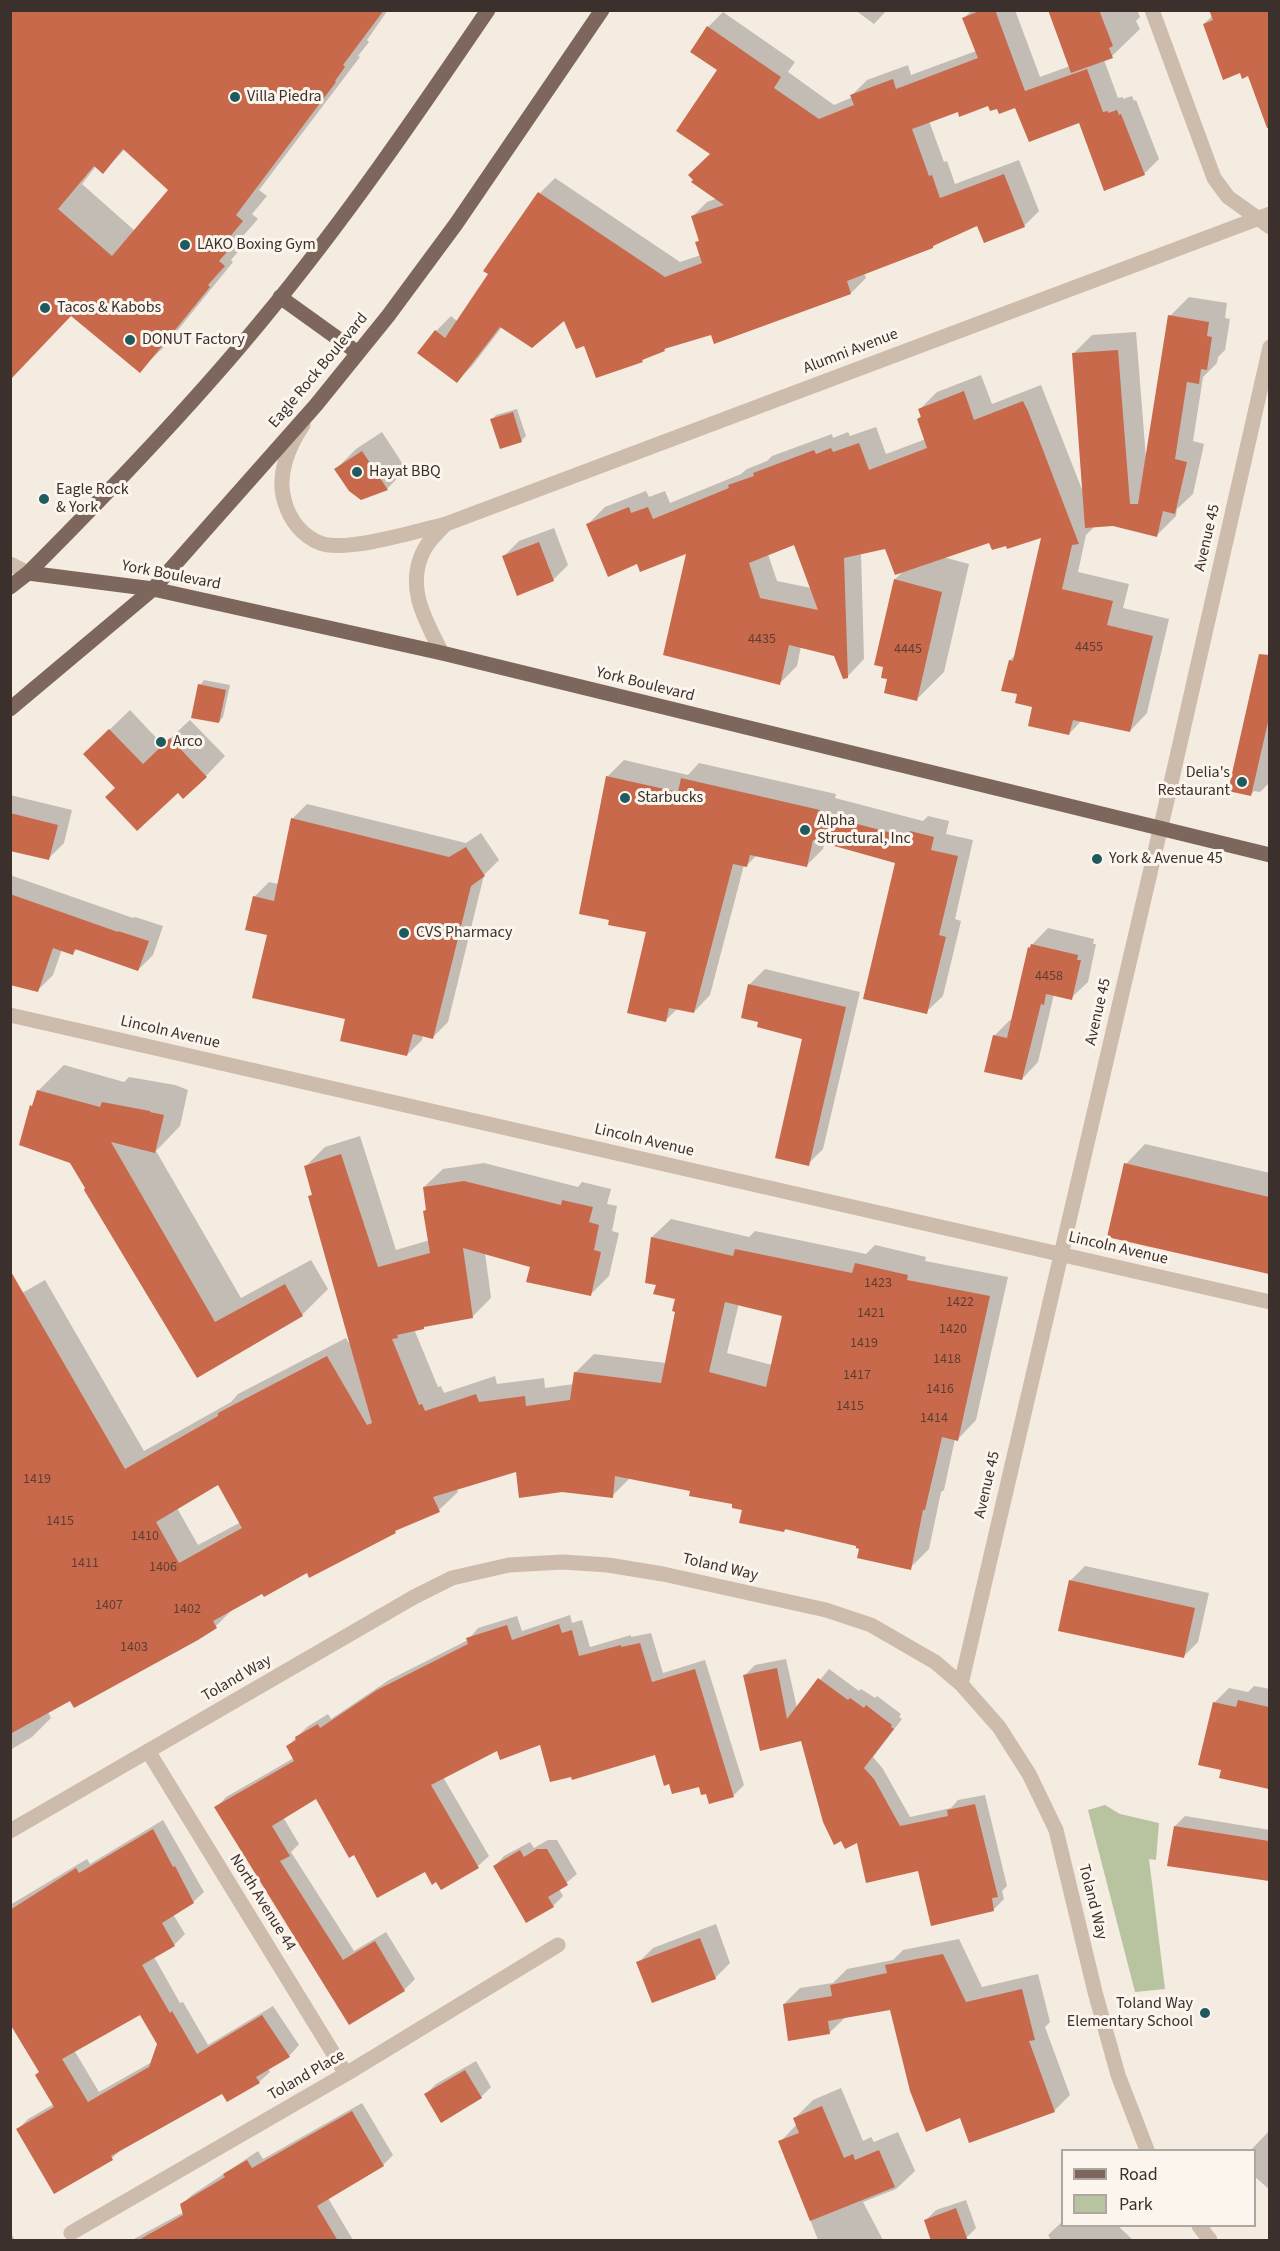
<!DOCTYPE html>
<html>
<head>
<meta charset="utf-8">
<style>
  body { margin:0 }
  #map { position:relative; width:1280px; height:2251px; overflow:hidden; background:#f4ebe1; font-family:"Source Sans 3",sans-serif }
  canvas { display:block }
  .frame { position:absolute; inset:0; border:12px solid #3b302b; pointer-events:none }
  .legend { position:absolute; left:1061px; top:2149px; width:195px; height:78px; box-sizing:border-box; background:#fbf5ee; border:2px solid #aea6a0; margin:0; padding:8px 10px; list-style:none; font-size:18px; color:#3b302b }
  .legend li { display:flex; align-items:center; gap:12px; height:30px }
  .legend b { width:30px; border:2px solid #aea6a0 }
</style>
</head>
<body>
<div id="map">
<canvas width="1280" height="2251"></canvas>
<div class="frame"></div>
<ul class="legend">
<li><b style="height:8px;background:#7d675c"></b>Road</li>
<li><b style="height:16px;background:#b8c4a0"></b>Park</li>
</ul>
</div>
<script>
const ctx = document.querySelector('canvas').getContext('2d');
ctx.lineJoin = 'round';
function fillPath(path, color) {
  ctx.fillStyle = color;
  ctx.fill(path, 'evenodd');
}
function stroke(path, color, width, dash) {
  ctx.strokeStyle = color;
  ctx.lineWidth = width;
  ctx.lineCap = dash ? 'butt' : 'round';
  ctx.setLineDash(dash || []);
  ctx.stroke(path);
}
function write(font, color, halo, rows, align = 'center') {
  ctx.font = font + ' "Source Sans 3",sans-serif';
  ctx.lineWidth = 6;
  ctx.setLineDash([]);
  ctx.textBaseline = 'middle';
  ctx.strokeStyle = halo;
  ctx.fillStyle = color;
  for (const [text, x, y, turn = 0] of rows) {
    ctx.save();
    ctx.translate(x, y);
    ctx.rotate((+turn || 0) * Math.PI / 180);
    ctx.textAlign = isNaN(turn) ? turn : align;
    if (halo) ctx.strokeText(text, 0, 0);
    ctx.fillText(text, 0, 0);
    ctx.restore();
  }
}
const green = new Path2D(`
  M1105,1805L1120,1814L1159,1823L1156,1860L1149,1859L1165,1989L1135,1992L1088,1810Z`);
const shadow = new Path2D(`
  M10,10H388L367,40L369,42L358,56L360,57L259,190L267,196L252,214L258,219L243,236L248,240L231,260L233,262L164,347L139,371L72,314ZM125,149L170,189L135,231L82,184L96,166L103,172Z
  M855,10H887L874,24Z
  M972,10H1015L1040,77L1070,66L1056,10H1137L1140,17L1136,21L1140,29L1112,56L1104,60L1118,98L1123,97V99L1132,96L1134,101L1136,100L1159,159L1144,174L1080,121L1016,107H998L989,104L959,110L929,121L944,162L947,161L955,184L1019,160L1039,211L1024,226L978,224L936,243L933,247L864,273L866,278L851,293L669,346L664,350L642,360L565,319L502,327L472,366L457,381L419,353L436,331L451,316L458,322L490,274L485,271L540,193L555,178L680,262L701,255L697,242L700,239L692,217L707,202L718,198L712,154L719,70L708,27L723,12L795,62L788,72L834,105L853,97L852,95L867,80L908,65L911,75L976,51L964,18Z
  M1210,10H1270V116L1264,118L1248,75L1204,24L1212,16Z
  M1189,297L1227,303L1225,318L1230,319L1225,350L1218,357L1217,363L1203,377L1193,441L1204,444L1193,494L1177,509L1176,516L1157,535L1113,525L1095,526L1086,535L1078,572L1129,584L1123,608L1169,619L1147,713L1130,731L1082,720L1069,734L1019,693L1010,660L1016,654L1043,536L1007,544L990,541L943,557L969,564L944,672L917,699L889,678L895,579L905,570L886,547L861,553L864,659L847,677L836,654L801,646L797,666L780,683L688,552L638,562L588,524L605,507L646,491L649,497L665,491L670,503L741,474L747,469L767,461L772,456L832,434L833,438L848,432L850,436L876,427L886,454L926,439L918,419L922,415L920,409L937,392L981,375L992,404L1041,385L1083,492L1074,353L1092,335L1136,332L1146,458L1170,316ZM795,543L811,588L777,581L768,554Z
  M517,409L526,436L522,440L501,447L492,420L496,415Z
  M382,432L406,469L387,489L336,469L356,449Z
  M554,528L568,565L553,580L504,556L519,541Z
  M1270,655V782L1260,792L1254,791L1251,795L1258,666Z
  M204,680L230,685L223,717L219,722L200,685Z
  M130,710L163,745L190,720L225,756L206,776L178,790L104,735Z
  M624,760L688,775L699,763L836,794L835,798L923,821L928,816L949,821L946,834L973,840L955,919L961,921L943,996L926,1012L897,862L825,842L823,849L806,866L757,855L746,866L744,865L710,995L694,1012L678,1008L665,1021L648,931L607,777Z
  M10,795L72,810L64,843L49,858L10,849Z
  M307,804L466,843L481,833L499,860L484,875L448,1022L433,1037L423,1035L422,1040L407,1055L347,1018L269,934L254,897L269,882L279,884L292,819Z
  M10,875L133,918L135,917L163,926L153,955L138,970L77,949L73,953L62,949L53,975L38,990L10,983Z
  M1048,928L1094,939L1093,944H1096L1088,982L1071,998L1054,994L1038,1062L1022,1079L994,1036L1010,1020H1013L1029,948Z
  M765,969L860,992L823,1149L808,1164L804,1038L760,1020L750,984Z
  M64,1065L124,1082L129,1077L175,1085L188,1090L180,1126L156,1151L241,1298L311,1260L328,1289L302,1315L197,1376L71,1162L32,1106L38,1091Z
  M360,1136L396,1250L430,1240L424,1187L443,1169L484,1163L578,1187L582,1182L611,1189L607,1204L617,1206L612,1231L619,1233L609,1276L590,1295L531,1266L485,1253L491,1298L472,1317L426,1325L414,1329L438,1387L441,1386L444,1393L495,1376L497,1384L544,1378L545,1388L574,1384L575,1373L594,1354L666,1363L677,1311L676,1298L657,1284L652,1237L671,1219L749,1237L755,1231L866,1254L875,1245L926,1257L925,1261L1008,1277L976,1420L958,1439H955L944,1490L941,1492L929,1549L910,1568L858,1545L787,1528L784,1531L734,1503L692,1489L631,1477L612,1496L517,1470L456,1488L458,1492L439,1510L263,1592L235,1607L216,1626L48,1712L51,1718L32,1737L10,1750V1300L45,1280L144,1451L231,1402L238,1394L346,1338L350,1345L310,1196L313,1193L306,1166L325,1147ZM739,1303L784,1314L772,1365L727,1353ZM218,1483L241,1522L198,1545L177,1508Z
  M1145,1144L1270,1173V1272L1109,1236L1126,1164Z
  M1085,1566L1209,1593L1198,1642L1183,1657L1070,1581Z
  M570,1615L572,1623L582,1620L590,1647L631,1635V1637L651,1633L663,1673L705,1660L744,1785L733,1796L707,1793L656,1753L541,1743L498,1749L443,1777L489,1856L478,1866L442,1888L425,1870L355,1853L316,1797L283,1817L299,1844L291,1852L354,1951L386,1932L415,1979L404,1990L349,2023L216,1808L226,1797L294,1758L288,1746L307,1727L328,1714L331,1719L389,1680L468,1640L478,1628L517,1616L522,1631Z
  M786,1659L797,1708L829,1669L859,1691L861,1689L875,1698L877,1696L901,1714L899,1717L902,1719L873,1757L883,1769L910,1817L951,1808L958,1800L985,1795L1007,1886L1002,1891L1004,1899L994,1909L858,1840L802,1739L745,1675L755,1665Z
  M1254,1686L1270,1689V1788L1221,1777L1223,1769L1214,1703L1229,1688L1248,1692Z
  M1185,1816L1270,1830V1880L1169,1864L1175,1826Z
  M163,1820L204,1892L193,1902L173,1914L185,1934L174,1945L154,1957L180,2003L183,2002L208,2045L273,2006L299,2045L289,2056L268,2068L270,2072L259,2082L223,2092L123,2148L112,2158L54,2192L17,2130L28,2119L54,2104L41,2071L10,2021V1905L87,1859L90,1864ZM141,2013L158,2044L152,2062L99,2092L74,2050Z
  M548,1840H557L577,1874L559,1889L563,1896L553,1906L495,1866L504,1856L530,1842L534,1848Z
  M716,1924L730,1963L715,1978L638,1963L653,1948Z
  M959,1939L982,1987L1038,1974L1050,2022L1045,2027L1070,2095L1054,2111L961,2116L891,2008L846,2017L829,2033L784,2004L800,1988L833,1983L847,1969L893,1960L903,1950Z
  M476,2061L491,2087L481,2097L426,2094L436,2084Z
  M841,2088L863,2141L871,2137L874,2142L898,2132L915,2171L896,2189L863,2202L883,2240H818L780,2142L797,2124L795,2118L813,2100Z
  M362,2103L393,2155L383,2165L328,2198L353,2240H132L184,2212L181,2205L192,2195L258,2151L263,2159Z
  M1270,2130V2190L1254,2176V2150H1251Z
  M966,2200L976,2228L966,2238L926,2220L936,2210Z
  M1062,2222V2226H1118L1133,2240H1051L1048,2235Z
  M10,2232L15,2240H10Z`);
const building = new Path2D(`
  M10,10H384L343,65L345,67L335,81L336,82L236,215L243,221L228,239L234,244L219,261L225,266L208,285L210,287L140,373L71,316L10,380ZM123,149L168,190L112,256L58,209L94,166L103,174Z
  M982,10H995L1025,91L1087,69L1103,112L1108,111V113L1117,110L1119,115L1121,114L1145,175L1104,191L1079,123L1029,142L1015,108L999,114L997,109L990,111L988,106L959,117L958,112L912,129L929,176L932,175L940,198L1004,174L1025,227L984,243L977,226L933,246V248L847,281L851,294L714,344L711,335L664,349L665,351L642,360L643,362L596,378L584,346L576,349L564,321L532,348L500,327L457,383L417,353L435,330L445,338L488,274L483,271L538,192L665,277L702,263L695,242L699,241L691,216L724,205L691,182L693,180L688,175L710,154L676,131L717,70L690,52L707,26L781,77L774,88L819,119L854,105L850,95L893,79L896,89L978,58L962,18Z
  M1048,10H1099L1113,46L1109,48L1113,58L1071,73Z
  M1209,10H1269V128H1267L1248,76L1242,79L1240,73L1223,80L1203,24L1213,20Z
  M1168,315L1209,322L1207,336L1212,337L1207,370L1201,369L1199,384L1187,382L1175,459L1187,462L1175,514L1163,511L1157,537L1113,526L1085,528L1072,353L1118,350L1130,504H1138Z
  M964,391L974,420L1023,401L1028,411L1079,544L1072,545L1062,589L1113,601L1107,625L1153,636L1130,732L1073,720L1069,735L1028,726L1032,707L1015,703L1017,694L1001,691L1009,660L1013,661L1041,538L1007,549L1006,546L992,550L989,543L895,575L885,549L844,558L848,678L843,679L834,656L789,645L780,685L663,655L686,554L640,572L637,564L608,577L586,524L629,507L631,513L648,507L653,519L729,488L728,485L754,476L753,473L814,450L816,454L831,448L833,452L859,443L869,470L927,448L917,419L921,417L918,409ZM794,545L818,610L760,598L749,563Z
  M513,412L522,442L500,449L490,419Z
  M362,451L388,490L361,500L349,491L334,469Z
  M539,542L554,581L517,596L502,556Z
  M894,579L942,592L917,701L884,693L887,679L881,678L883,667L874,665Z
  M1259,654L1269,655V718L1251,796L1228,791Z
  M198,684L226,690L219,723L191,718Z
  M109,729L143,764L170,738L207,777L183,799L178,793L137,831L105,797L115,788L83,754Z
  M606,776L678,792L681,778L820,810L819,814L907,837L910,831L934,837L931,850L958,856L939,935L946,937L927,1014L863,999L895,863L813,840L807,867L750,855L747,867L733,864L694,1013L669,1008L666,1022L627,1013L646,932L608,925L609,920L579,914Z
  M10,813L58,825L49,860L10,851Z
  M291,818L449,857L466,847L485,876L471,886L433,1039L413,1034L407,1056L340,1041L345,1019L252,998L267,935L245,930L253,896L274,901Z
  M10,894L118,932V931L149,941L138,971L75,949L73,955L53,948L38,992L10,985Z
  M1031,944L1078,955L1077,960H1081L1072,1000L1046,994L1044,1005L1041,1004L1022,1080L984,1072L993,1035L1007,1038L1028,947L1030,948Z
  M748,984L846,1007L809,1166L775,1158L802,1039L757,1027L758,1022L741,1018Z
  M37,1090L100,1107L102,1102L150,1111V1112L164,1115L155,1153L111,1142L215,1322L285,1284L303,1316L197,1378L84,1190L85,1188L70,1163L19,1145L30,1105L32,1106Z
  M341,1154L378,1267L430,1253L423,1211L426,1210L423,1187L464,1181L561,1205L562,1200L593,1207L589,1222L599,1225L594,1250L601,1252L591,1296L526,1282L530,1267L463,1248L473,1318L424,1327V1329L397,1335L398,1338L392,1339L419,1405L422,1404L425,1411L476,1394L479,1402L525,1396L526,1406L570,1400L574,1372L661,1383L675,1312L672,1311L675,1299L653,1294L656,1285L645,1283L651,1237L733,1256L735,1249L852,1273L855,1263L908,1275L907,1280L990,1296L958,1441L942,1437L925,1510H923L911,1570L857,1558L859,1549L856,1548V1546L785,1529L784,1532L739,1523L742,1510L732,1508V1504L689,1496L690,1491L615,1476L613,1498L562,1492L519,1498L516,1472L433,1497L440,1512L395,1531L396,1533L309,1578L307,1573L264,1597L262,1594L213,1621L217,1628L198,1640L74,1708L70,1701L10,1734V1270L125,1469L218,1416V1413L327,1356L367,1425L372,1423L308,1196L312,1195L304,1166ZM725,1302L782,1316L766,1387L709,1372ZM218,1485L242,1528L179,1563L156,1522Z
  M1124,1163L1269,1197V1274L1107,1237Z
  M1069,1580L1195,1608L1184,1658L1058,1631Z
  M559,1624L562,1633L572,1630L579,1656L621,1645V1647L640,1643L652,1682L695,1669L734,1797L709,1804L706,1794L701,1795L699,1787L672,1794L669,1784L664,1786L655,1755L572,1780L571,1777L550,1782L540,1745L500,1760L497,1751L431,1785L479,1868L441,1890L436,1882L432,1885L425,1872L377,1898L354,1855L349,1858L316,1799L272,1826L290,1856L280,1861L343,1960L375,1941L405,1991L349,2025L214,1807L294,1761L286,1746L296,1740L295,1737L318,1724L320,1728L377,1690L468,1644L466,1638L507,1625L512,1640Z
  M777,1668L787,1719L818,1678L848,1700L850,1698L864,1708L866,1705L892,1725L891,1727L894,1729L864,1768L874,1779L900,1826L948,1816L947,1810L975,1804L998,1897L992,1898L994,1911L931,1926L918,1871L866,1883L857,1843L845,1849L841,1841L834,1845L823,1822L801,1741L760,1751L743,1675Z
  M1238,1700L1269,1707V1789L1219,1778L1221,1770L1198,1765L1213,1702L1236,1707Z
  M1174,1826L1269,1841V1881L1167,1866Z
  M153,1829L173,1867L175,1866L194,1903L162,1923L175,1946L142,1965L170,2013L172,2011L197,2054L262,2015L290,2057L256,2077L260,2083L227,2102L222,2094L111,2156L113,2160L54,2194L16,2129L54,2107L35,2075L39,2072L10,2024V1910L76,1868L79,1873ZM140,2015L157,2044L149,2067L88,2102L62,2059Z
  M537,1849H547L568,1885L548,1897L554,1907L526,1923L493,1866L520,1850L524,1857Z
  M700,1938L716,1979L652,2003L636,1962Z
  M943,1954L966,2002L1022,1989L1035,2040L1029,2041L1055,2112L969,2143L960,2118L926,2132L910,2091L890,2010L828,2021L830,2034L788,2041L783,2004L832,1996L830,1985L887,1973L885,1965Z
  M465,2070L482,2098L441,2123L424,2094Z
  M822,2106L844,2158L853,2154L855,2160L879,2150L895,2187L810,2221L778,2141L799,2133L793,2118Z
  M352,2111L384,2166L317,2206L338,2241H137L183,2215L180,2204L225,2177L223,2174L247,2160L252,2168Z
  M956,2208L968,2241H931L924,2220Z`);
const minor = new Path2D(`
  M1152,10L1214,178L1228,197L1270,227
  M303,425C288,447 276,477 285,503C290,520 302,536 320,543C345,553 418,531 446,524L1270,214
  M10,564L28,573
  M442,653C425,620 405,586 424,550C429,540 438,532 446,524
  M10,1015L1270,1302
  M961,1684L1171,783L1270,347
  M148,1751L346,2074
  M10,1831L414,1597L452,1578L509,1565L563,1562L608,1565L663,1574L826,1610L871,1625L935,1662L961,1684L999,1727L1029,1774L1056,1830L1095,1992L1118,2075L1147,2150
  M1199,2226L1210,2240
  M71,2233L346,2074L558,1945`);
const major = new Path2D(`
  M280,297L358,353
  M28,573L153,589L442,653L1270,855
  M10,587L28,573C109,492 190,408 263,319C344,221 416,116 488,10
  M10,709L153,589L316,405L388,316L456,224L602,10`);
const markers = [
  [235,97,6,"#1f5a5e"],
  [185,245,6,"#1f5a5e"],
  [45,308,6,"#1f5a5e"],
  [130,340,6,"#1f5a5e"],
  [357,472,6,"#1f5a5e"],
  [44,499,6,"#1f5a5e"],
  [161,742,6,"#1f5a5e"],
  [1242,782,6,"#1f5a5e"],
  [625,798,6,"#1f5a5e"],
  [805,830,6,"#1f5a5e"],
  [1097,859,6,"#1f5a5e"],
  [404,933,6,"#1f5a5e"],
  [1205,2013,6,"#1f5a5e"]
];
const numberNames = [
  ["4435",762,640],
  ["4455",1089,648],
  ["4445",908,650],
  ["4458",1049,977],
  ["1423",878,1284],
  ["1422",960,1303],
  ["1421",871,1314],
  ["1420",953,1330],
  ["1419",864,1344],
  ["1418",947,1360],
  ["1417",857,1376],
  ["1416",940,1390],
  ["1415",850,1407],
  ["1414",934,1419],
  ["1419",37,1480],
  ["1415",60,1522],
  ["1410",145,1537],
  ["1411",85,1564],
  ["1406",163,1568],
  ["1407",109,1606],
  ["1402",187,1610],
  ["1403",134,1648]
];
const poiNames = [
  ["Villa Piedra",247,97],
  ["LAKO Boxing Gym",197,245],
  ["Tacos & Kabobs",57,308],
  ["DONUT Factory",142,340],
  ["Hayat BBQ",369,472],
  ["Eagle Rock",56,490],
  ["& York",56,508],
  ["Arco",173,742],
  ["Delia's",1230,773,"right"],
  ["Restaurant",1230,791,"right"],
  ["Starbucks",637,798],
  ["Alpha",817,821],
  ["Structural, Inc",817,839],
  ["York & Avenue 45",1109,859],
  ["CVS Pharmacy",416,933],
  ["Toland Way",1193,2004,"right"],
  ["Elementary School",1193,2022,"right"]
];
const streetNames = [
  ["Alumni Avenue",851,352,-21],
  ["Eagle Rock Boulevard",319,371,-50],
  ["Avenue 45",1208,538,-77],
  ["York Boulevard",171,576,11],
  ["York Boulevard",645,685,14],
  ["Avenue 45",1099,1012,-77],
  ["Lincoln Avenue",170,1033,13],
  ["Lincoln Avenue",644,1141,13],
  ["Lincoln Avenue",1118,1249,13],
  ["Avenue 45",988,1485,-77],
  ["Toland Way",720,1568,13],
  ["Toland Way",237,1679,-30],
  ["Toland Way",1092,1902,76],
  ["North Avenue 44",262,1903,58],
  ["Toland Place",307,2076,-30]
];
fillPath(green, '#b8c4a0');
fillPath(shadow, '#0003');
fillPath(building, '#c8694b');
stroke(minor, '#cdbbac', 15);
stroke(major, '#7d675c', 15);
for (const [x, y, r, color] of markers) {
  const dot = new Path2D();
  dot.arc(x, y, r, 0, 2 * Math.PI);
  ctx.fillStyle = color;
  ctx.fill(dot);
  stroke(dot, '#fbf5ee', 2);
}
write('14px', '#5e3e33', null, numberNames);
write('16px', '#3b302b', '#fbf5ee', poiNames, 'left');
write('16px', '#3b302b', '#fbf5ee', streetNames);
</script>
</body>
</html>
